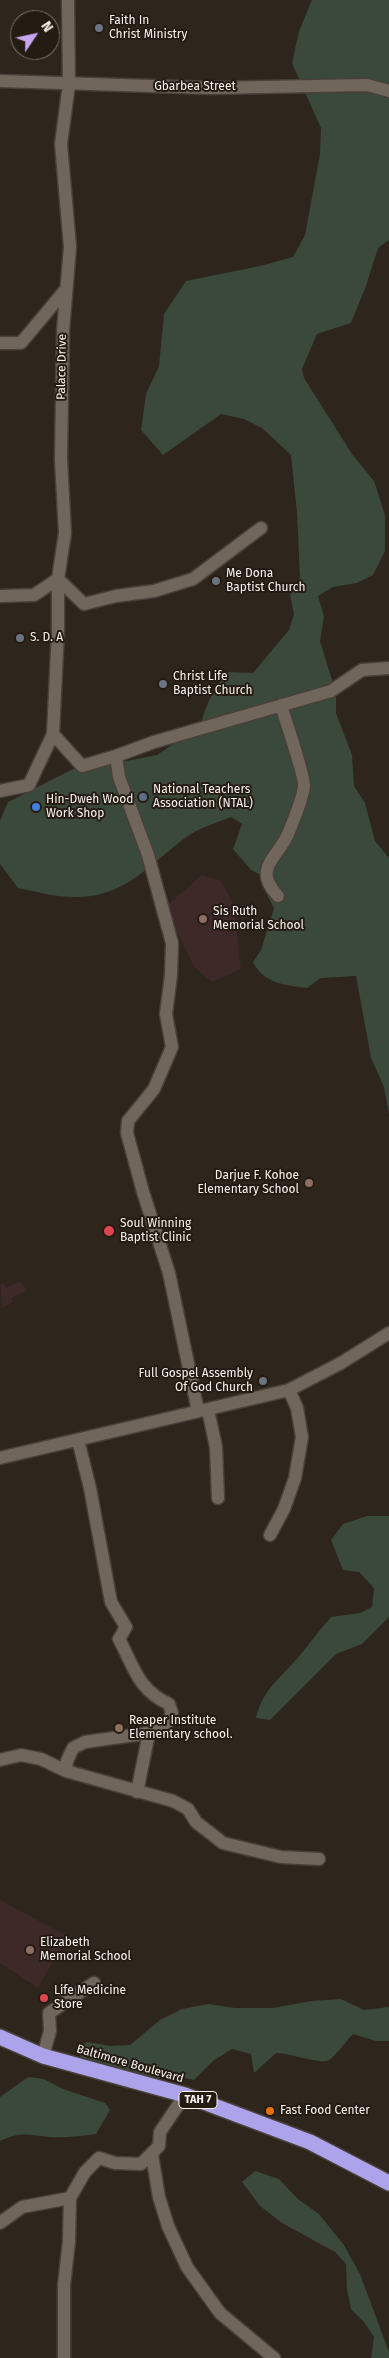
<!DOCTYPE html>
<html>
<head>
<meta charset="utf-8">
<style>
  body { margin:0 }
  #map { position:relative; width:389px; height:2358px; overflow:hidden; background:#2e251c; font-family:"Fira Sans",sans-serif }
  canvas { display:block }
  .north { position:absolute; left:10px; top:10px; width:50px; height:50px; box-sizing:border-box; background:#241c13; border:1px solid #79726a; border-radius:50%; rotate:56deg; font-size:14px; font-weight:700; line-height:20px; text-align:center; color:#f9f2ec }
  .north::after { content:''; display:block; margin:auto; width:18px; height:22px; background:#c7a6ef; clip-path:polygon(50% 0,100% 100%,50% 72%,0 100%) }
</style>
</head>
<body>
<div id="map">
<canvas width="389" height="2358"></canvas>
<div class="north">N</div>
</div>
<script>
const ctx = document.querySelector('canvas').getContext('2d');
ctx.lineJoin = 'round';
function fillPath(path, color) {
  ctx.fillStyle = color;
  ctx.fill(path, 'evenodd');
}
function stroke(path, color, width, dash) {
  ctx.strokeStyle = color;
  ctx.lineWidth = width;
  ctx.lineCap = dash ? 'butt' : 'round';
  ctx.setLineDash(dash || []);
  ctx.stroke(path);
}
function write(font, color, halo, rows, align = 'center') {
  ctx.font = font + ' "Fira Sans",sans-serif';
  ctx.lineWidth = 4;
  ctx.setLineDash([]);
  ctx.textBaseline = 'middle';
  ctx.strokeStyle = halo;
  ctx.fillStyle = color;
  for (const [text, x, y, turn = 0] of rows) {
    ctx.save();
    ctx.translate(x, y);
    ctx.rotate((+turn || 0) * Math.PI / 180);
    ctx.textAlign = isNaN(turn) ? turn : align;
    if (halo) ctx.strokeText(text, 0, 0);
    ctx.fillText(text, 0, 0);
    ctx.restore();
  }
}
const education = new Path2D(`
  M202,875L221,881L234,905L241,969L212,982L194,967L165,907Z
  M21,1281L26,1291L11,1298L13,1302L2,1308L0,1285L4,1283L6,1288Z
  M0,1900L67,1936L38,1988L0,1963Z`);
const green = new Path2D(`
  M312,0H389V240L378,248L366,286L351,323L317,334L302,369L304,378L352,454L374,481L385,515V551L373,575L357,583L333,587L318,596L324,616L320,641L332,680L336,699V713L352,755L354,786L365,803L375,841L389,858V1114L384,1087L371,1058L356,976L321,978L307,988C285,985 264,984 253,962L261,950L274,908L266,893L263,876L251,870L233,849L242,824L231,817C216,823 198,828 185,838C151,863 126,896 79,897C58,898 39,892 18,888L0,864V821L8,802L79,766L116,763L157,755L201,725C205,704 215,689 226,672L253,673L289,630L294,614L290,595L300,578L297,513L291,455L262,428L244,419L221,414L163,455L141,430L146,394L159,366L164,314L186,281L260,266L293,257L305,235L320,154L321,128L292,63L299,31Z
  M367,1516H389V1617L362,1644L336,1654L270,1720L256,1718C263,1688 282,1677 301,1654C311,1642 320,1629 331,1617L360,1613L372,1607L374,1588L359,1572L343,1570L331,1540L343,1524Z
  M341,1999L364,2010L389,2007V2041H376L353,2034C347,2040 335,2057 329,2060C322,2065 289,2053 276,2053L254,2073L251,2054L232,2049L213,2061L194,2080L165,2074L145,2088L89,2071L76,2049L87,2042L110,2046L130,2045L160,2020L182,2009L208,2004L235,2008H273L311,2001Z
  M28,2077L44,2079L63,2089L105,2103L110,2110L96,2134C81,2136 65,2138 49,2137C29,2135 20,2131 0,2141V2097Z
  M255,2171L279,2179L298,2199L319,2214L344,2245L360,2274L389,2352V2358H371L374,2337L364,2322L351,2309L347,2289L346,2264L335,2252L282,2223L260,2206L242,2182Z`);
const minor = new Path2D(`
  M0,81L211,88L367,85L389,91
  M0,343H21L66,289
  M0,596L34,595L58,579L84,604L116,596L154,591L193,579L261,528
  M53,734L58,631V579L65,533L61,460L63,331L70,247L61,144L69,84L68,0
  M116,756L119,777L148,855L172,943L171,975L166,1014L172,1047L154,1089L128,1121L127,1133L143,1192L169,1273L198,1411
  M0,791L29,785L53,734L82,766L116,756L154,742L331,691L362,670L389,668
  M278,896C252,868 277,859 288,834C293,822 303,798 304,786C305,776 285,719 281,705
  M208,1410L216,1447L218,1498
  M0,1458L289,1390L341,1363L389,1333
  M270,1535L284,1509L295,1478L302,1437L297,1408L289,1390
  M0,1760L21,1755L41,1759L66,1771L173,1801L188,1809L196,1822L223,1843L281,1857L319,1859
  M66,1771L67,1761L73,1748L85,1742L149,1733L165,1727L172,1713L169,1704C138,1690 134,1667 119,1639L126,1627L111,1602L90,1488L78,1440
  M137,1792L149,1733
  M43,2056L50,2031L49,2013L94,1983
  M152,2155L159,2197L168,2226L187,2267L220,2313L274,2358
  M0,2223L22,2207L70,2198
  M64,2358V2285L69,2241L70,2198L85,2172L99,2158L115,2163L141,2164L159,2146L160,2132L185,2095`);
const highway = new Path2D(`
  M0,2037L43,2056L185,2095L310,2142L389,2183`);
const markers = [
  [99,28,5,"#6b7280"],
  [216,581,5,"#6b7280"],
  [20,638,5,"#6b7280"],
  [163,684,5,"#6b7280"],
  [143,797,5,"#5c6f8a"],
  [36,807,5,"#3f7fe0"],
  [203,919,5,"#8d6e63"],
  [309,1183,5,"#8d6e63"],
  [109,1231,6,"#e0444e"],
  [263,1381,5,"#6b7280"],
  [119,1728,5,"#8d6e63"],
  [30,1950,5,"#8d6e63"],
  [44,1998,5,"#e0444e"],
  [270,2111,5,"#e8710a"]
];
const shields = [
  [198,2100,38]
];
const shieldNames = [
  ["TAH 7",198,2100]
];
const poiNames = [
  ["Faith In",109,21],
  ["Christ Ministry",109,35],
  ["Me Dona",226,574],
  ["Baptist Church",226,588],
  ["S. D. A",30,638],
  ["Christ Life",173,677],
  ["Baptist Church",173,691],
  ["National Teachers",153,790],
  ["Association (NTAL)",153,804],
  ["Hin-Dweh Wood",46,800],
  ["Work Shop",46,814],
  ["Sis Ruth",213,912],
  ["Memorial School",213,926],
  ["Darjue F. Kohoe",299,1176,"right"],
  ["Elementary School",299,1190,"right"],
  ["Soul Winning",120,1224],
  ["Baptist Clinic",120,1238],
  ["Full Gospel Assembly",253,1374,"right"],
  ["Of God Church",253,1388,"right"],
  ["Reaper Institute",129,1721],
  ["Elementary school.",129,1735],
  ["Elizabeth",40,1943],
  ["Memorial School",40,1957],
  ["Life Medicine",54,1991],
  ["Store",54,2005],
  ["Fast Food Center",280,2111]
];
const streetNames = [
  ["Gbarbea Street",195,87],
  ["Palace Drive",62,367,-89],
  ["Baltimore Boulevard",130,2064,16]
];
fillPath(education, '#3c2928');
fillPath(green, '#3a4939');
stroke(minor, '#484039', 15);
stroke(highway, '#484039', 18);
stroke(minor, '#70665b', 12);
stroke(highway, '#aca3eb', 15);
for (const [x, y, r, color] of markers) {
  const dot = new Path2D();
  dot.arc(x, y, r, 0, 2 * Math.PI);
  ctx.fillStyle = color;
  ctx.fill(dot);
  stroke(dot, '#241c13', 2);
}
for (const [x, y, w] of shields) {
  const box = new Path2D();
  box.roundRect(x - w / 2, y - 8.5, w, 17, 4);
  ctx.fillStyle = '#241c13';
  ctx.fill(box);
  stroke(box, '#f9f2ec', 1);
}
write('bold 11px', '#f9f2ec', null, shieldNames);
write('12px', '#f9f2ec', '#241c13', poiNames, 'left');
write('12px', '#f9f2ec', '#241c13', streetNames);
</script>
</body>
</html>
